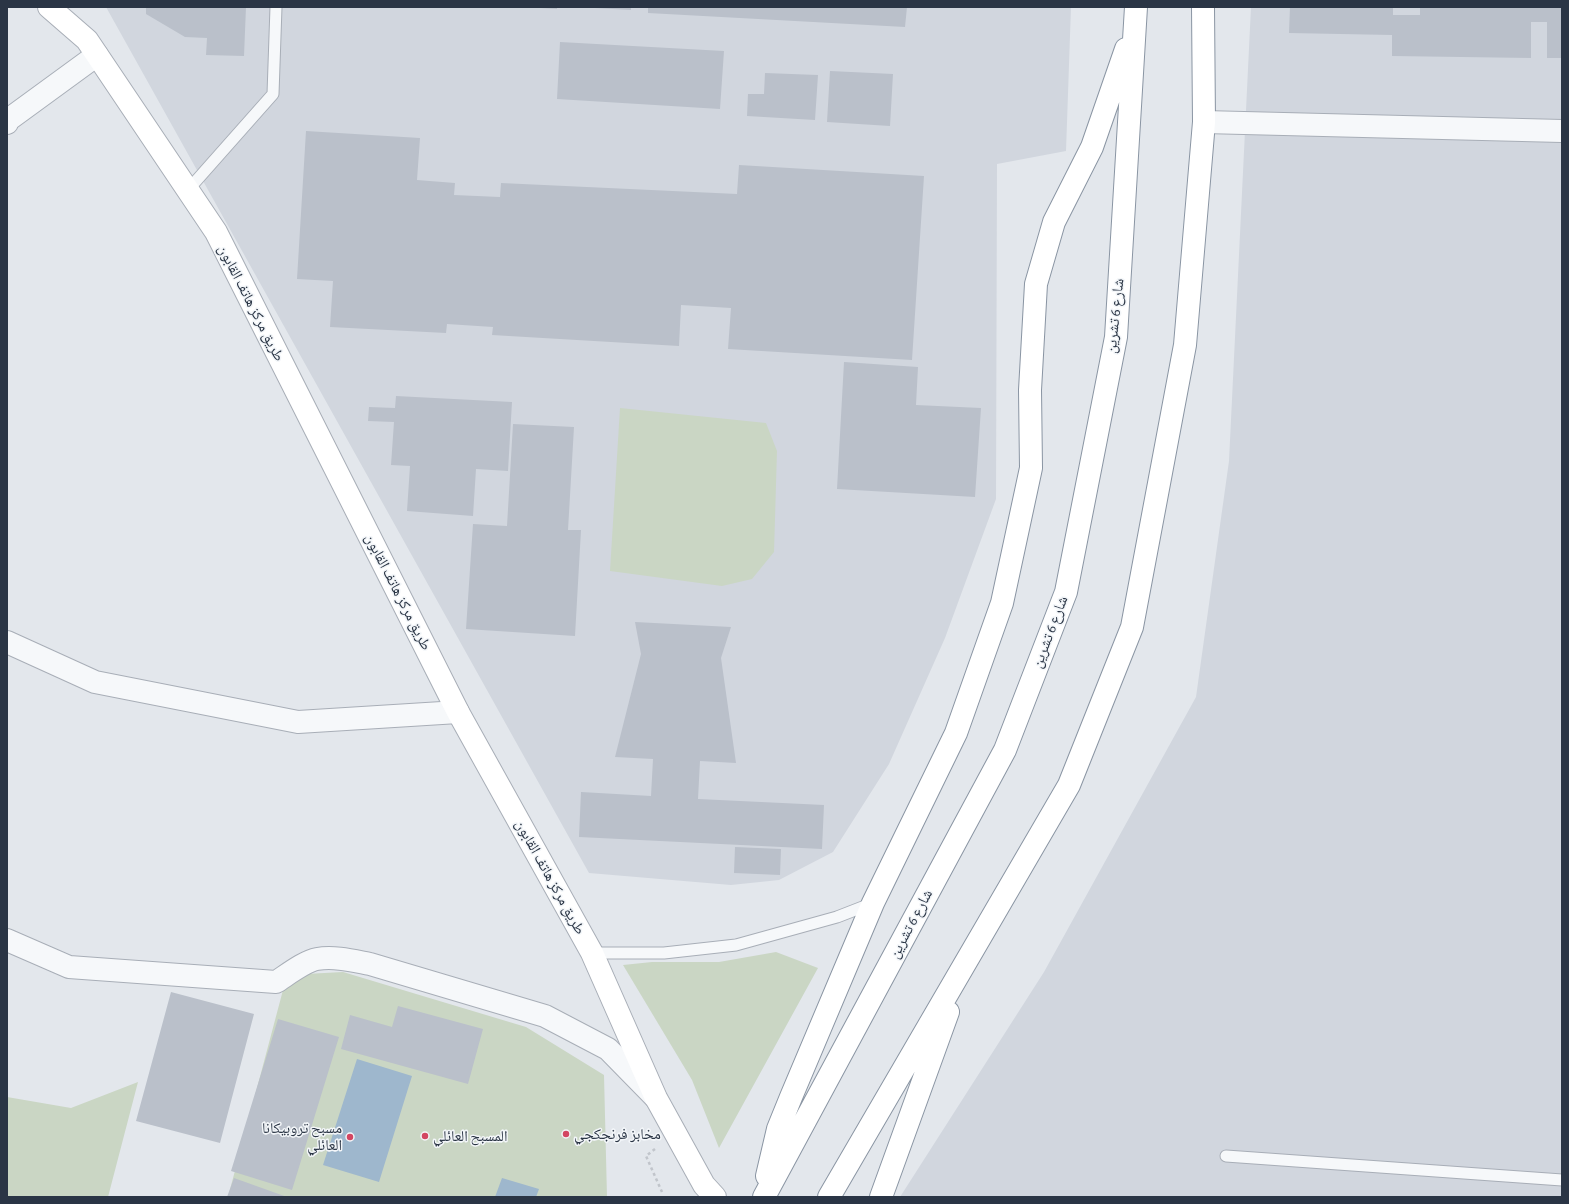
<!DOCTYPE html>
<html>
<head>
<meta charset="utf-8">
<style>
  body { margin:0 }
  #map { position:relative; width:1569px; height:1204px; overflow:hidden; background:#e3e7ec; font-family:"Alegreya Sans",sans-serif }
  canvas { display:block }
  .frame { position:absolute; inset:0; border:8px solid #2a3545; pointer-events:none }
</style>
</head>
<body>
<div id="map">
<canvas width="1569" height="1204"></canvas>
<div class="frame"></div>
</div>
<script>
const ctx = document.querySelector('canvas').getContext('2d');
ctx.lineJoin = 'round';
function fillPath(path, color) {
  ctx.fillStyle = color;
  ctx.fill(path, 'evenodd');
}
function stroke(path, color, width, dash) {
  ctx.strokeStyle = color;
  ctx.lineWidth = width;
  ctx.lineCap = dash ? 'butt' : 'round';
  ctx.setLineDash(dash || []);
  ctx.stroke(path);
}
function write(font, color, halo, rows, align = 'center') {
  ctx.font = font + ' "Alegreya Sans","Noto Naskh Arabic",sans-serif';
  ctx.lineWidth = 3;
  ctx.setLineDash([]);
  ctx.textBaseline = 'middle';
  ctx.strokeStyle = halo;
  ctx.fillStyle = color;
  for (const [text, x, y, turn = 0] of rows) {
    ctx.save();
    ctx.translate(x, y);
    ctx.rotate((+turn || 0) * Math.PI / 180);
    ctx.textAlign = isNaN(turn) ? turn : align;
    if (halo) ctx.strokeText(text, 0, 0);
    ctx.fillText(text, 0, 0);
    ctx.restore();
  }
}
const built = new Path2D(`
  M106,7H1071L1066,151L997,164L996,499L945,638L889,764L833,852L779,880L731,885L589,873Z
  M1251,7H1562V1197H900L1044,972L1196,697L1229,461Z`);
const green = new Path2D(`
  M620,408L766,423L777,451L774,552L752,579L722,586L610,571Z
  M776,952L818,968L719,1148L692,1080L623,965L652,962H719Z
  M343,972L526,1027L604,1075L607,1197H228L287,975Z
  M138,1082L108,1197H7V1097L71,1108Z`);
const water = new Path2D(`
  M357,1059L412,1076L379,1182L323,1165Z
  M502,1178L539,1189L536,1197H495Z`);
const building = new Path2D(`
  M146,7H246L244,56L206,55L207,38L185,37L146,14Z
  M540,7H557V9L540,8Z
  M595,7H631V10L595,8Z
  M648,7H907L905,27L648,13Z
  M1290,7H1393V15H1420V7H1562V58H1547V22H1531V58L1392,56V35L1289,33Z
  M560,42L724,51L720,109L557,99Z
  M830,71L893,74L890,126L827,122Z
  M765,73L818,75L815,120L747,116L748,94H764Z
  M306,131L420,138L417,180L455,183L454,195L500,197L501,183L737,194L739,165L924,176L912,360L728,349L731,308L681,305L679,346L492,335L493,327L447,324L446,333L330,327L333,281L297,279Z
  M844,362L918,367L916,405L981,408L975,497L837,489Z
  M396,396L512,402L508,471L476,469L473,516L407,511L410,466L391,465L394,422L368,421L369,407L395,408Z
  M513,424L574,427L568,530H581L575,636L466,629L473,524L507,526Z
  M635,622L731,627L721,658L736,763L700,761L698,799L824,805L822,849L579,837L581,792L651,796L653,759L615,757L641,654Z
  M735,847L781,849L780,875L734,873Z
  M171,992L254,1014L220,1143L136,1121Z
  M398,1006L483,1029L468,1084L341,1049L350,1015L392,1027Z
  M278,1019L339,1037L292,1190L231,1171Z
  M234,1178L287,1197H227Z`);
const path = new Path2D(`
  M655,1149L646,1156L662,1192`);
const service = new Path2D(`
  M188,190L273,94L276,7
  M592,953H664L736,945L837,917L873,903
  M1226,1156L1562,1180`);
const minor = new Path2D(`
  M7,123L8,120L97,55
  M7,642L95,682L298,722L458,712
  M7,940L69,967L276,982C287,975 305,961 317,959C335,956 354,961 370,964L545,1016L608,1049L655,1097`);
const tertiary = new Path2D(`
  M1204,122L1562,131`);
const secondary = new Path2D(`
  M49,7L87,40L216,232L458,712L592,953L656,1098L704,1185L715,1197`);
const trunk = new Path2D(`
  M767,1176L778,1129L791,1097L873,903L956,733L1002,603L1031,468L1030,390L1036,284L1054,222L1092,147L1126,49
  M764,1197L1005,750L1066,592L1116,337L1136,7
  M829,1197L1069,785L1132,627L1185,345L1204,122L1203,7
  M881,1197L948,1012`);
const markers = [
  [566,1134,4,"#d34662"],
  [425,1136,4,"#d34662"],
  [350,1137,4,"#d34662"]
];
const streetNames = [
  ["طريق مركز هاتف القابون",251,303,63],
  ["شارع 6 تشرين",1115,316,-84],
  ["طريق مركز هاتف القابون",398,592,63],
  ["شارع 6 تشرين",1050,632,-69],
  ["طريق مركز هاتف القابون",550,877,61],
  ["شارع 6 تشرين",911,924,-62]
];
const poiNames = [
  ["مسبح تروبيكانا",342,1128,"right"],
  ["العائلي",342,1145,"right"],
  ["مخابز فرنجكجي",574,1134],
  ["المسبح العائلي",433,1136]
];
fillPath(built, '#d1d6de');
fillPath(green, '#cad6c4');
fillPath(water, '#9eb7cd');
fillPath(building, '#bac0ca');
stroke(service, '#a8aeb7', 13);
stroke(minor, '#a8aeb7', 24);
stroke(tertiary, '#a8aeb7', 24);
stroke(secondary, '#a8aeb7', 24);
stroke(trunk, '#8a95a3', 24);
stroke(path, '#c1c5cb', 2.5, [3, 3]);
stroke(service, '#f6f8fa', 11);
stroke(minor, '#f6f8fa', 22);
stroke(tertiary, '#f6f8fa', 22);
stroke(secondary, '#fff', 22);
stroke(trunk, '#fff', 22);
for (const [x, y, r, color] of markers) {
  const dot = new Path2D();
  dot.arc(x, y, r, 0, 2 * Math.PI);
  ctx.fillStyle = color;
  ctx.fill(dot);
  stroke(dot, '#f3f6f9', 1.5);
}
write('15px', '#2a3545', '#f3f6f9', streetNames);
write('15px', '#2a3545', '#f3f6f9', poiNames, 'left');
</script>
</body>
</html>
